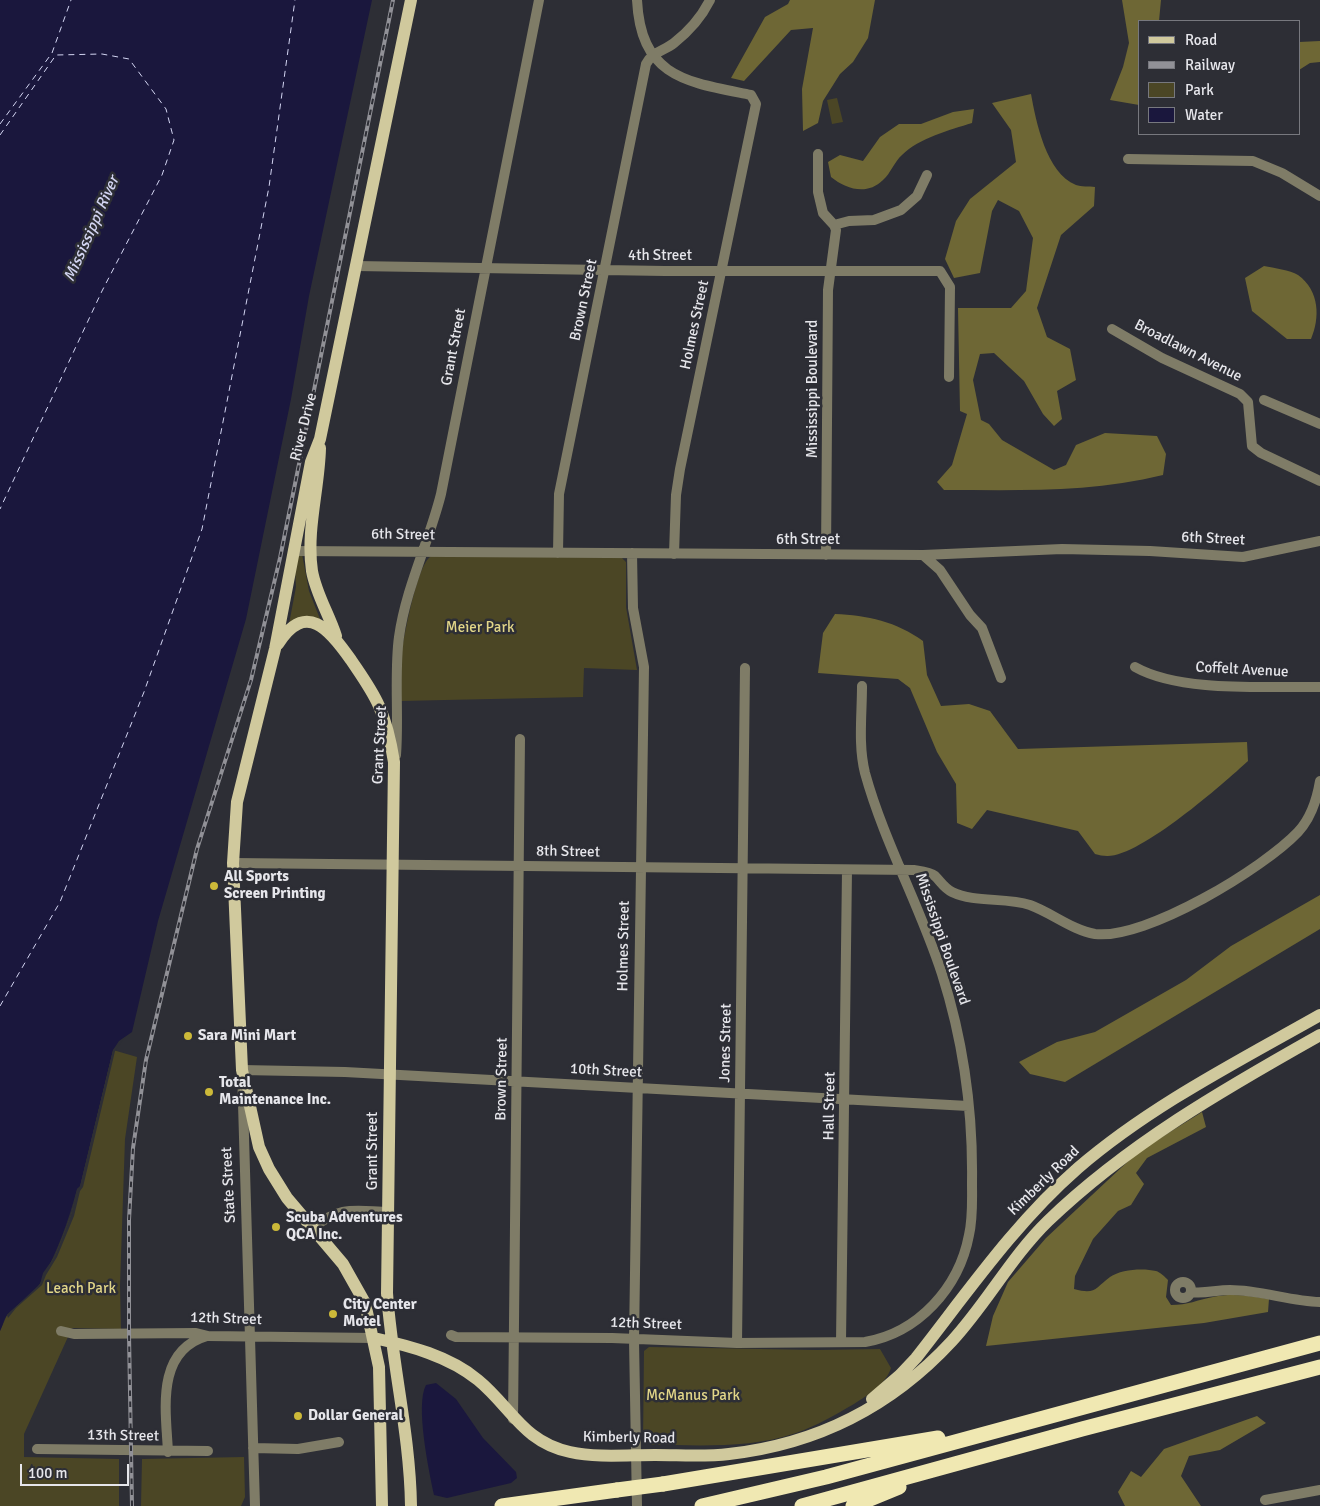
<!DOCTYPE html>
<html>
<head>
<meta charset="utf-8">
<style>
  body { margin:0 }
  #map { position:relative; width:1320px; height:1506px; overflow:hidden; background:#2d2e35; font-family:Signika,sans-serif }
  canvas { display:block }
  .legend { position:absolute; left:1138px; top:20px; width:162px; height:115px; box-sizing:border-box; background:#2d2e35; border:1px solid #77787e; margin:0; padding:6px 9px; list-style:none; font-size:15px; color:#e6e6eb }
  .legend li { display:flex; align-items:center; gap:10px; height:25px }
  .legend b { width:25px; border:1px solid #77787e }
  .scale { position:absolute; left:20px; top:1464px; width:109px; height:22px; box-sizing:border-box; border:2px solid #e6e6eb; border-top:0; padding-left:6px; font-size:15px; line-height:18px; white-space:nowrap; color:#e6e6eb; -webkit-text-stroke:4px #2d2e35; paint-order:stroke }
</style>
</head>
<body>
<div id="map">
<canvas width="1320" height="1506"></canvas>
<ul class="legend">
<li><b style="height:6px;background:#d0c99d"></b>Road</li>
<li><b style="height:6px;background:#919197"></b>Railway</li>
<li><b style="height:14px;background:#4b4625"></b>Park</li>
<li><b style="height:14px;background:#1a173d"></b>Water</li>
</ul>
<div class="scale">100 m</div>
</div>
<script>
const ctx = document.querySelector('canvas').getContext('2d');
ctx.lineJoin = 'round';
function fillPath(path, color) {
  ctx.fillStyle = color;
  ctx.fill(path, 'evenodd');
}
function stroke(path, color, width, dash) {
  ctx.strokeStyle = color;
  ctx.lineWidth = width;
  ctx.lineCap = dash ? 'butt' : 'round';
  ctx.setLineDash(dash || []);
  ctx.stroke(path);
}
function write(font, color, halo, rows, align = 'center') {
  ctx.font = font + ' Signika,sans-serif';
  ctx.lineWidth = 5;
  ctx.setLineDash([]);
  ctx.textBaseline = 'middle';
  ctx.strokeStyle = halo;
  ctx.fillStyle = color;
  for (const [text, x, y, turn = 0] of rows) {
    ctx.save();
    ctx.translate(x, y);
    ctx.rotate((+turn || 0) * Math.PI / 180);
    ctx.textAlign = isNaN(turn) ? turn : align;
    if (halo) ctx.strokeText(text, 0, 0);
    ctx.fillText(text, 0, 0);
    ctx.restore();
  }
}
const green = new Path2D(`
  M837,98L843,122L832,124L827,100Z
  M299,554H302L309,591L320,619L289,624L296,587L295,569Z
  M431,556L621,557L626,562V607L637,670L584,668L583,697L400,701C400,688 399,675 400,662C403,643 416,566 431,556Z
  M113,1050L137,1057L125,1139L120,1286L121,1329L72,1328L24,1434V1457L119,1459V1506H0V1331L7,1315L40,1284L43,1273L55,1256L71,1215Z
  M649,1347L816,1350L880,1349L891,1368C886,1384 868,1395 854,1404C835,1415 816,1426 796,1433C750,1449 699,1445 652,1445L643,1441L644,1351Z
  M244,1457L245,1497L241,1506H141L142,1459Z`);
const forest = new Path2D(`
  M790,0H875L868,38L853,62L840,74L823,101L818,123L803,131L802,89L813,28L791,30L744,81L731,78L765,17L788,4Z
  M1122,0H1161L1159,21H1139V105L1110,100L1123,67L1129,43Z
  M1320,41V62L1310,63L1299,70V42Z
  M1031,94C1036,121 1046,173 1076,185C1081,187 1089,186 1095,187L1094,206L1061,235L1037,308L1047,337L1070,349L1076,380L1057,391L1062,419L1054,426L1043,414L1024,381L994,353L980,354L973,380L981,420L989,424L1002,440L1054,470L1066,465L1076,445L1105,433L1157,436L1166,454L1163,475C1091,493 1018,490 944,490L937,482L952,465L967,414L960,411L958,308H1011L1026,291L1033,238L1019,211L998,200L992,211L980,273L954,278L945,259L956,221L970,199L1016,162L1011,130L992,103Z
  M974,109L972,123C950,130 919,138 902,155C894,162 891,173 883,180C867,196 846,189 831,177L828,162L840,155L863,161L880,137L899,124H921L953,112Z
  M1264,266C1274,268 1290,270 1298,275C1320,291 1320,318 1311,339H1287L1252,311L1245,278Z
  M835,614C867,615 897,622 923,641L927,675L941,706L969,704L990,711L1018,749L1247,742L1248,761C1223,784 1140,857 1107,856C1103,856 1099,855 1095,854L1078,831L987,810L972,829L957,823L956,784L937,752L910,688L898,679L818,673L823,633Z
  M1320,895V929L1065,1082L1030,1074L1019,1062L1057,1042L1095,1032L1186,980L1231,946Z
  M1202,1112L1206,1127L1147,1158L1136,1173L1144,1184L1131,1205L1118,1211L1093,1239L1075,1276L1074,1289C1096,1295 1095,1288 1110,1277C1121,1269 1144,1268 1156,1271C1160,1272 1165,1277 1168,1280L1166,1297L1171,1305C1188,1305 1197,1300 1213,1297C1233,1293 1250,1296 1269,1299L1268,1312L1204,1323L986,1346L993,1316L1008,1282L1046,1238L1138,1152Z
  M1257,1416L1266,1423L1220,1450L1189,1456L1181,1476L1201,1506H1125L1118,1492L1131,1471L1141,1477L1164,1449Z`);
const water = new Path2D(`
  M0,0H372L309,296L291,399L246,619L158,921L132,1032L119,1041L113,1050L80,1187L77,1189C68,1223 57,1252 41,1282C35,1293 16,1305 7,1315C4,1319 3,1325 0,1331Z
  M436,1383L456,1399L483,1438L516,1472L517,1478L511,1483L447,1498L434,1495C429,1471 415,1405 426,1385Z`);
const pier = new Path2D(`
  M126,1036L115,1051L83,1187L80,1191L74,1216L57,1257L46,1275L42,1285L16,1308L8,1318L7,1315L40,1284L43,1273L55,1256L71,1215L77,1189L80,1186L113,1050Z`);
const ferry = new Path2D(`
  M0,124L52,53L71,0
  M0,135L56,55L102,54L129,59L166,109L174,140L162,175L102,291L0,509
  M0,1006L60,902L144,692L202,529L269,187L295,0`);
const minor = new Path2D(`
  M637,0C641,78 687,82 751,95L756,104L680,469L676,495L674,554
  M818,154V192L823,213L834,225
  M1128,159L1253,161L1282,173L1320,196
  M834,225L849,221L874,220L901,210L917,196L927,175
  M356,266L665,271H940L950,287L949,377
  M1112,329L1162,358L1240,394L1248,402L1252,446L1261,453L1320,481
  M1264,400L1320,424
  M293,551L923,555L1062,549L1150,551L1243,557L1320,541
  M558,553L559,494L646,64C652,52 664,51 674,43C688,32 702,16 710,0
  M632,553L633,608L644,667L634,1340L637,1506
  M826,555L828,290L836,230L834,225
  M923,555L940,570L970,615L982,628L1001,678
  M1135,667C1181,693 1267,686 1320,687
  M396,755C399,717 394,673 399,637C406,587 429,542 441,494L539,0
  M233,863L914,870C920,871 930,872 935,876C941,882 944,888 952,892C975,903 1005,897 1030,905C1052,913 1072,930 1095,934C1146,940 1264,868 1298,832C1311,818 1317,799 1320,781
  M313,1228C341,1205 355,1211 389,1212
  M1175 1290a8 8 0 1 1 16 0a8 8 0 1 1-16 0Z
  M1191,1292C1204,1294 1216,1290 1230,1290C1260,1290 1290,1301 1320,1302
  M61,1331L74,1334L196,1333L208,1336L374,1338
  M451,1335L456,1337L612,1338L737,1343L865,1342C918,1333 959,1288 969,1235C973,1218 972,1200 972,1182C973,1113 963,1040 942,974C920,906 884,842 865,773C858,745 862,715 862,686
  M841,1342L847,870
  M737,1343L745,668
  M513,1419L520,739
  M253,1448L298,1449L339,1442
  M37,1449L208,1451
  M168,1452C166,1411 155,1351 207,1336
  M1265,1500L1320,1490
  M255,1506L242,1070L345,1072L968,1106`);
const major = new Path2D(`
  M320,448C319,489 306,530 312,571C316,594 329,614 336,636
  M278,644C306,600 330,630 351,660C361,675 372,690 379,706C387,724 391,743 394,762L387,1293C392,1365 410,1434 411,1506
  M374,1338C410,1346 449,1356 478,1380C511,1407 523,1442 570,1452C597,1458 627,1455 655,1455C680,1455 705,1457 729,1454C818,1444 892,1406 952,1341C987,1303 1011,1257 1048,1221C1128,1144 1224,1089 1320,1035
  M872,1399L900,1375L916,1358C967,1293 1015,1223 1078,1168C1150,1106 1237,1062 1320,1015
  M382,1506L379,1367L365,1303L343,1264L287,1198L269,1169L259,1147L242,1070L233,863L237,802L275,649L311,462L320,439L411,0`);
const highway = new Path2D(`
  M663,1484L938,1438
  M502,1506L617,1490
  M702,1506L826,1477L1320,1343
  M802,1506L1082,1429L1320,1367
  M853,1506L899,1487`);
const rail = new Path2D(`
  M132,1506L129,1334V1220L133,1148L146,1060L197,849L251,680L280,558L393,0`);
const highwayBridge = new Path2D(`
  M617,1490L663,1484`);
const markers = [
  [214,886,5,"#ccb939"],
  [188,1036,5,"#ccb939"],
  [209,1092,5,"#ccb939"],
  [276,1227,5,"#ccb939"],
  [333,1314,5,"#ccb939"],
  [298,1416,5,"#ccb939"]
];
const streetNames = [
  ["4th Street",660,256],
  ["Brown Street",584,300,-78],
  ["Holmes Street",695,325,-78],
  ["Grant Street",454,347,-79],
  ["Broadlawn Avenue",1188,351,27],
  ["Mississippi Boulevard",813,389,-90],
  ["River Drive",304,427,-76],
  ["6th Street",403,535,1],
  ["6th Street",1213,539,3],
  ["6th Street",808,540],
  ["Coffelt Avenue",1242,670,3],
  ["Grant Street",380,745,-87],
  ["8th Street",568,852,1],
  ["Mississippi Boulevard",942,939,71],
  ["Holmes Street",624,946,-89],
  ["Jones Street",726,1043,-89],
  ["10th Street",606,1071,3],
  ["Brown Street",502,1079,-89],
  ["Hall Street",830,1106,-89],
  ["Grant Street",373,1151,-90],
  ["Kimberly Road",1044,1181,-44],
  ["State Street",229,1185,-93],
  ["12th Street",226,1319,2],
  ["12th Street",646,1324,2],
  ["13th Street",123,1436,1],
  ["Kimberly Road",629,1438,1]
];
const parkNames = [
  ["Meier Park",480,628],
  ["Leach Park",81,1289],
  ["McManus Park",693,1396]
];
const poiNames = [
  ["All Sports",224,877],
  ["Screen Printing",224,894],
  ["Sara Mini Mart",198,1036],
  ["Total",219,1083],
  ["Maintenance Inc.",219,1100],
  ["Scuba Adventures",286,1218],
  ["QCA Inc.",286,1235],
  ["City Center",343,1305],
  ["Motel",343,1322],
  ["Dollar General",308,1416]
];
const waterNames = [
  ["Mississippi River",92,229,-66]
];
fillPath(green, '#4b4625');
fillPath(forest, '#6e6735');
fillPath(water, '#1a173d');
fillPath(pier, '#2d2e35');
stroke(ferry, '#d3d5f2', 1, [6, 5]);
stroke(minor, '#7f7c67', 10);
stroke(major, '#d0c99d', 12);
stroke(highway, '#f0e8b2', 15);
stroke(rail, '#919197', 4);
stroke(rail, '#2d2e35', 2, [5.5]);
stroke(highwayBridge, '#f0e8b2', 15);
for (const [x, y, r, color] of markers) {
  const dot = new Path2D();
  dot.arc(x, y, r, 0, 2 * Math.PI);
  ctx.fillStyle = color;
  ctx.fill(dot);
  stroke(dot, '#2d2e35', 2);
}
write('15px', '#e6e6eb', '#2d2e35', streetNames);
write('15px', '#e2d688', '#2d2e35', parkNames);
write('bold 15px', '#e6e6eb', '#2d2e35', poiNames, 'left');
write('italic 16px', '#d3d5f2', '#2d2e35', waterNames);
</script>
</body>
</html>
